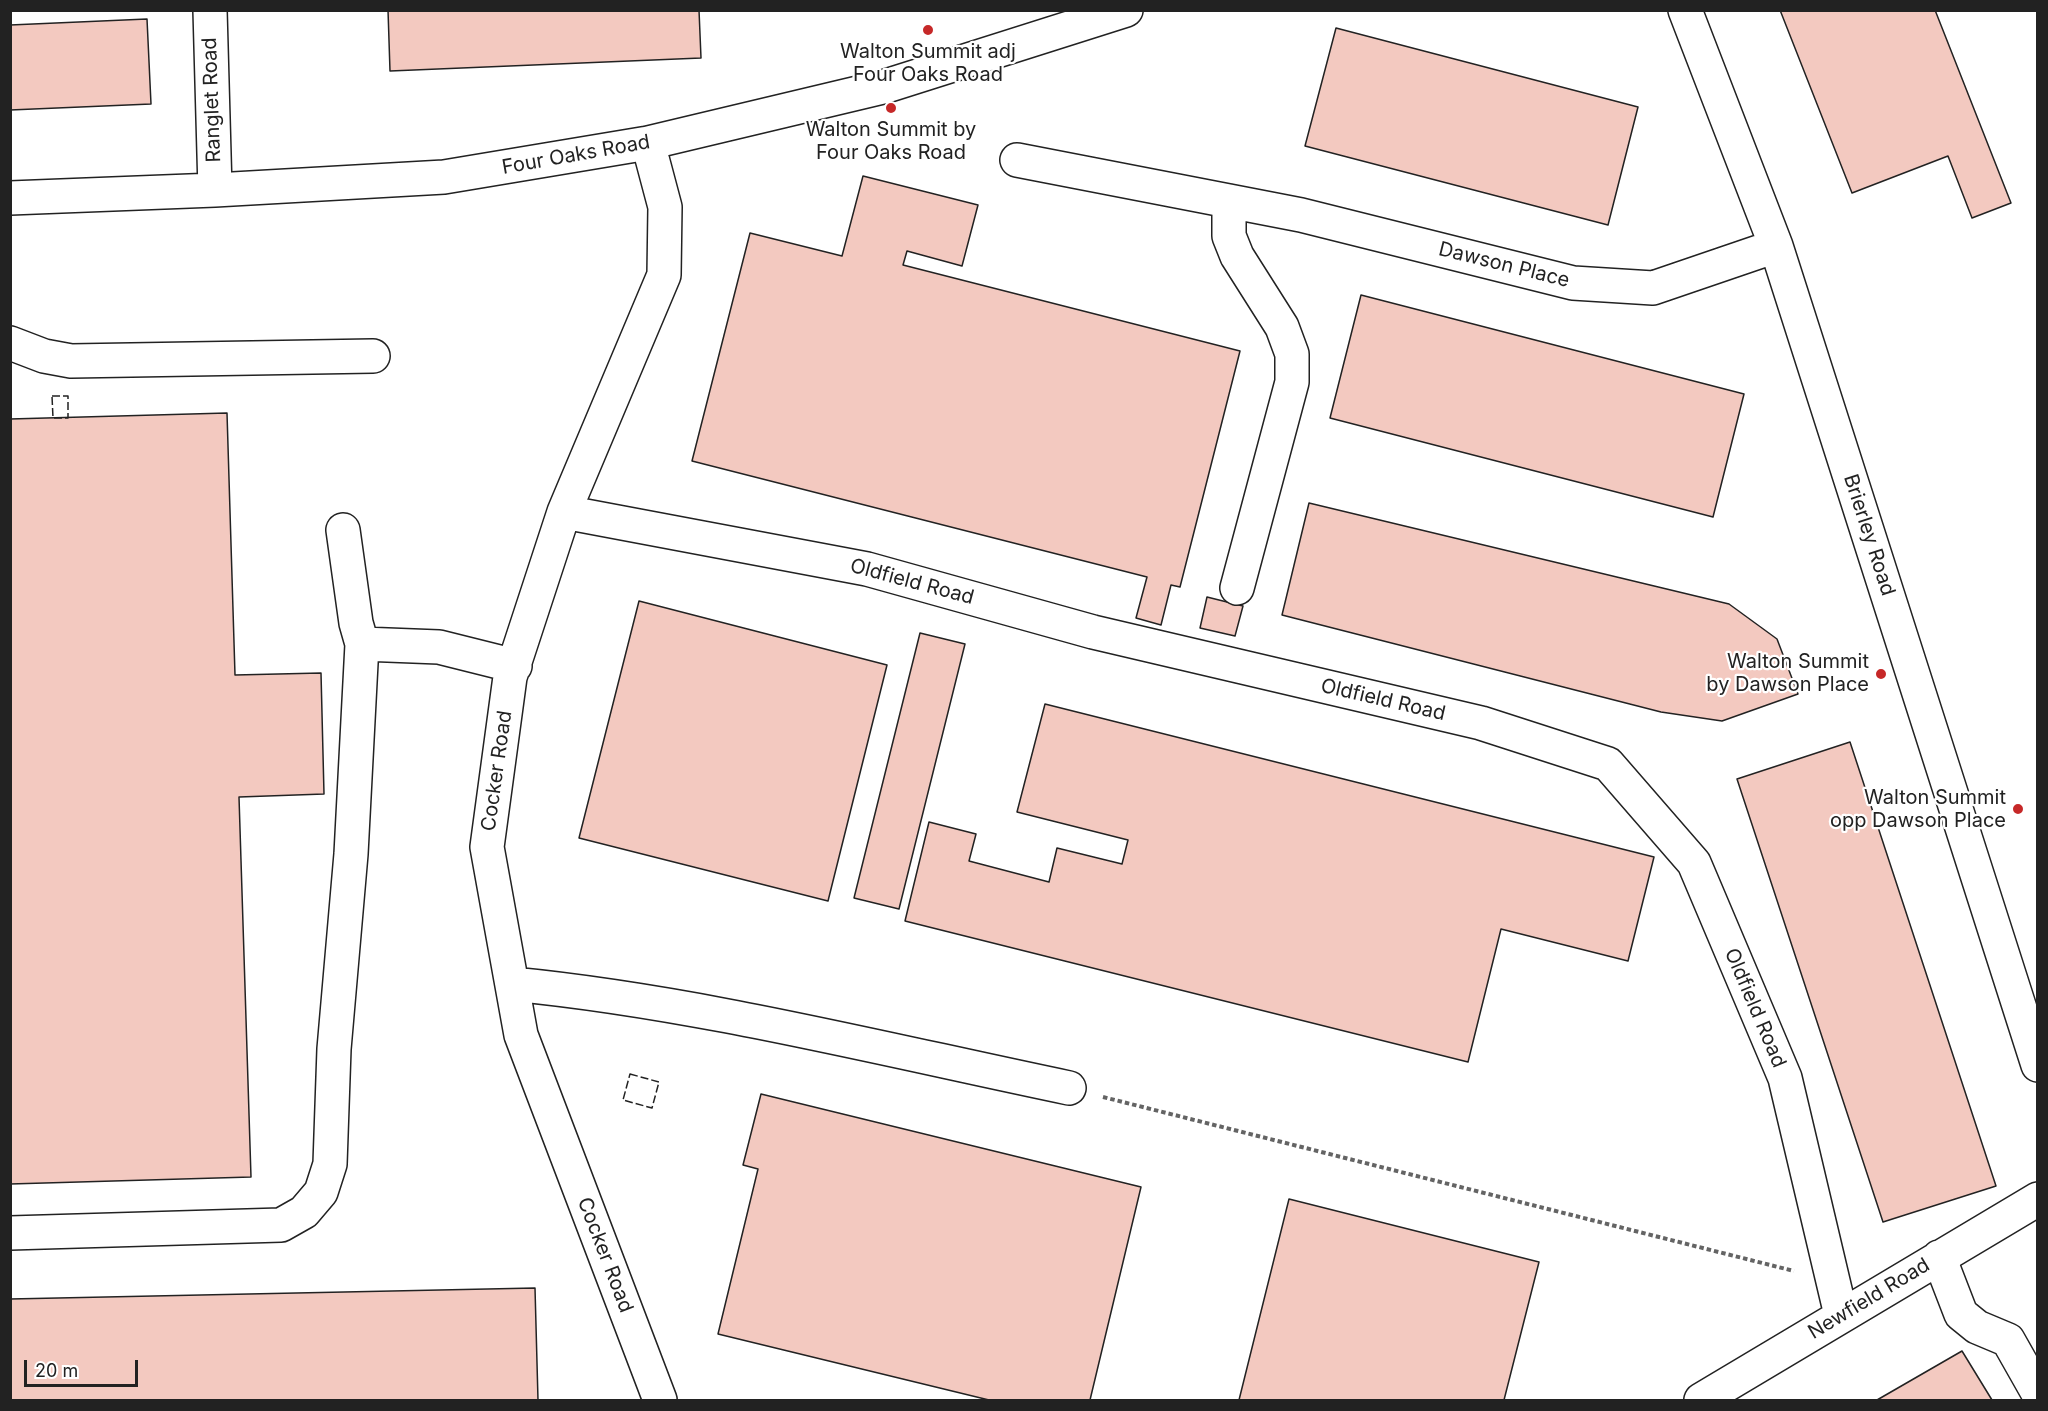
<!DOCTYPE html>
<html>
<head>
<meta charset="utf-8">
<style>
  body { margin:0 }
  #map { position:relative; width:2048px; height:1411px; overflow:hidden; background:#fff; font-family:Inter,sans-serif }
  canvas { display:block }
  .frame { position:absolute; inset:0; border:12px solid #222; pointer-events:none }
  .scale { position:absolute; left:24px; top:1360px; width:114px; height:27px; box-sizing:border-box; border:3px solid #222; border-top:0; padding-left:8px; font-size:18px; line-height:21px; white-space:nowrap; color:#222; -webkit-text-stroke:4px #fff; paint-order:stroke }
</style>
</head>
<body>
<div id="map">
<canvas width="2048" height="1411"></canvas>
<div class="frame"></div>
<div class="scale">20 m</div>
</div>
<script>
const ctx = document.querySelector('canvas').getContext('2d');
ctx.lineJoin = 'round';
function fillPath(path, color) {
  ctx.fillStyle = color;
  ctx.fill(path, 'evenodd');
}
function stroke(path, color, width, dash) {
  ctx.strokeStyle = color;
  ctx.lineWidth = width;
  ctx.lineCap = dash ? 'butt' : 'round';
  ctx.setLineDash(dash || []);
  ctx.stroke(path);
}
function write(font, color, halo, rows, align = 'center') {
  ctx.font = font + ' Inter,sans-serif';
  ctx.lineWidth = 4.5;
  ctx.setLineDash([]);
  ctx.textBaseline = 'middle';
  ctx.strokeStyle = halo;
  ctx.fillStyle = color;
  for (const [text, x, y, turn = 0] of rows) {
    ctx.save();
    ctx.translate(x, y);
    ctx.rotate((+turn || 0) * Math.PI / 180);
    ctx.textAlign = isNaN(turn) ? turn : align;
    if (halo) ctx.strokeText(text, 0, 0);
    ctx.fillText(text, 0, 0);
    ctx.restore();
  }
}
const building = new Path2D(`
  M388,10H699L701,58L390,71Z
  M1780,10H1935L2011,203L1972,218L1948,156L1852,193Z
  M147,19L151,104L10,110V25Z
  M1336,28L1638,107L1608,225L1305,146Z
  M863,176L978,205L962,266L907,251L903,265L1240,351L1180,587L1171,585L1161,625L1136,618L1147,577L692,461L750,233L842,256Z
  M1361,295L1744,394L1713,517L1330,418Z
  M227,413L235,675L321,673L324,794L239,797L251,1177L10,1184V419Z
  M1309,503L1729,604L1777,639L1798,694L1722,721L1661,712L1282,615Z
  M1207,597L1243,606L1235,636L1200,628Z
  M639,601L887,665L828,901L579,838Z
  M920,633L965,644L899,909L854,898Z
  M1045,704L1654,857L1628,961L1501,929L1468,1062L905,921L929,822L976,834L969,861L1049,882L1057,848L1122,864L1128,840L1017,812Z
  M1850,742L1996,1186L1883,1222L1737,779Z
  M761,1094L1141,1187L1090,1400H989L718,1334L758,1169L743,1165Z
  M1289,1199L1539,1262L1504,1400H1239Z
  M535,1288L538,1400H10V1299Z
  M1962,1351L1992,1400H1877Z`);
const path = new Path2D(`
  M1103,1097L1794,1271`);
const minor = new Path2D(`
  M210,10L215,190
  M1685,10L1776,246L2038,1065
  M648,143L665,207L664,275L564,512L510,677L487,847L521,1035L660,1400
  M1017,160L1301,215L1573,283L1653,288L1776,246
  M10,198L215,190L444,177L648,143L883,87L1126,10
  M1229,201V236L1237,256L1282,327L1292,354V382L1237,588
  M10,343L44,356L71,361L373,356
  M564,512L867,569L1093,632L1481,723L1608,764L1694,863L1785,1078L1841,1315
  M343,530L356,623L362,644
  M512,984C697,1002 886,1050 1069,1088
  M10,1233L281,1225L304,1212L321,1192L330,1164L334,1049L351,854L362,644L439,647L515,666
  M1939,1257L1961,1314L1977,1327L2008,1340L2038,1393
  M1701,1400L2038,1199`);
const fence = new Path2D(`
  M52,396H68V418H53Z
  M630,1074L659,1082L652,1108L623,1100Z`);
const markers = [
  [928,30,6,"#c62828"],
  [891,108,6,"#c62828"],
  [1881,674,6,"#c62828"],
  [2018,809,6,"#c62828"]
];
const poiNames = [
  ["Walton Summit adj",928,52],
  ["Four Oaks Road",928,75],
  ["Walton Summit by",891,130],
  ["Four Oaks Road",891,153],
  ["Walton Summit",1869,662,"right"],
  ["by Dawson Place",1869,685,"right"],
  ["Walton Summit",2006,798,"right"],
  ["opp Dawson Place",2006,821,"right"]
];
const streetNames = [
  ["Ranglet Road",212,100,-92],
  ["Four Oaks Road",576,155,-10],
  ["Dawson Place",1504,265,14],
  ["Brierley Road",1869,535,72],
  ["Oldfield Road",912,582,15],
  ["Oldfield Road",1383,700,13],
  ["Cocker Road",497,771,-82],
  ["Oldfield Road",1755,1008,67],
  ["Cocker Road",605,1255,69],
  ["Newfield Road",1869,1299,-31]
];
fillPath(building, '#f3c9c0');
stroke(building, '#222', 1.5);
stroke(minor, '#222', 36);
stroke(path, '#646464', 4, [4.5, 3]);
stroke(minor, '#fff', 33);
stroke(fence, '#222', 1.5, [8, 3]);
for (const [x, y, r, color] of markers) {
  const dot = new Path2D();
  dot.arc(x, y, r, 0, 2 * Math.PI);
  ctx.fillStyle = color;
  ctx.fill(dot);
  stroke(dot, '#fff', 2);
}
write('20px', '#222', '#fff', poiNames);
write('20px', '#222', '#fff', streetNames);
</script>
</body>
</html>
